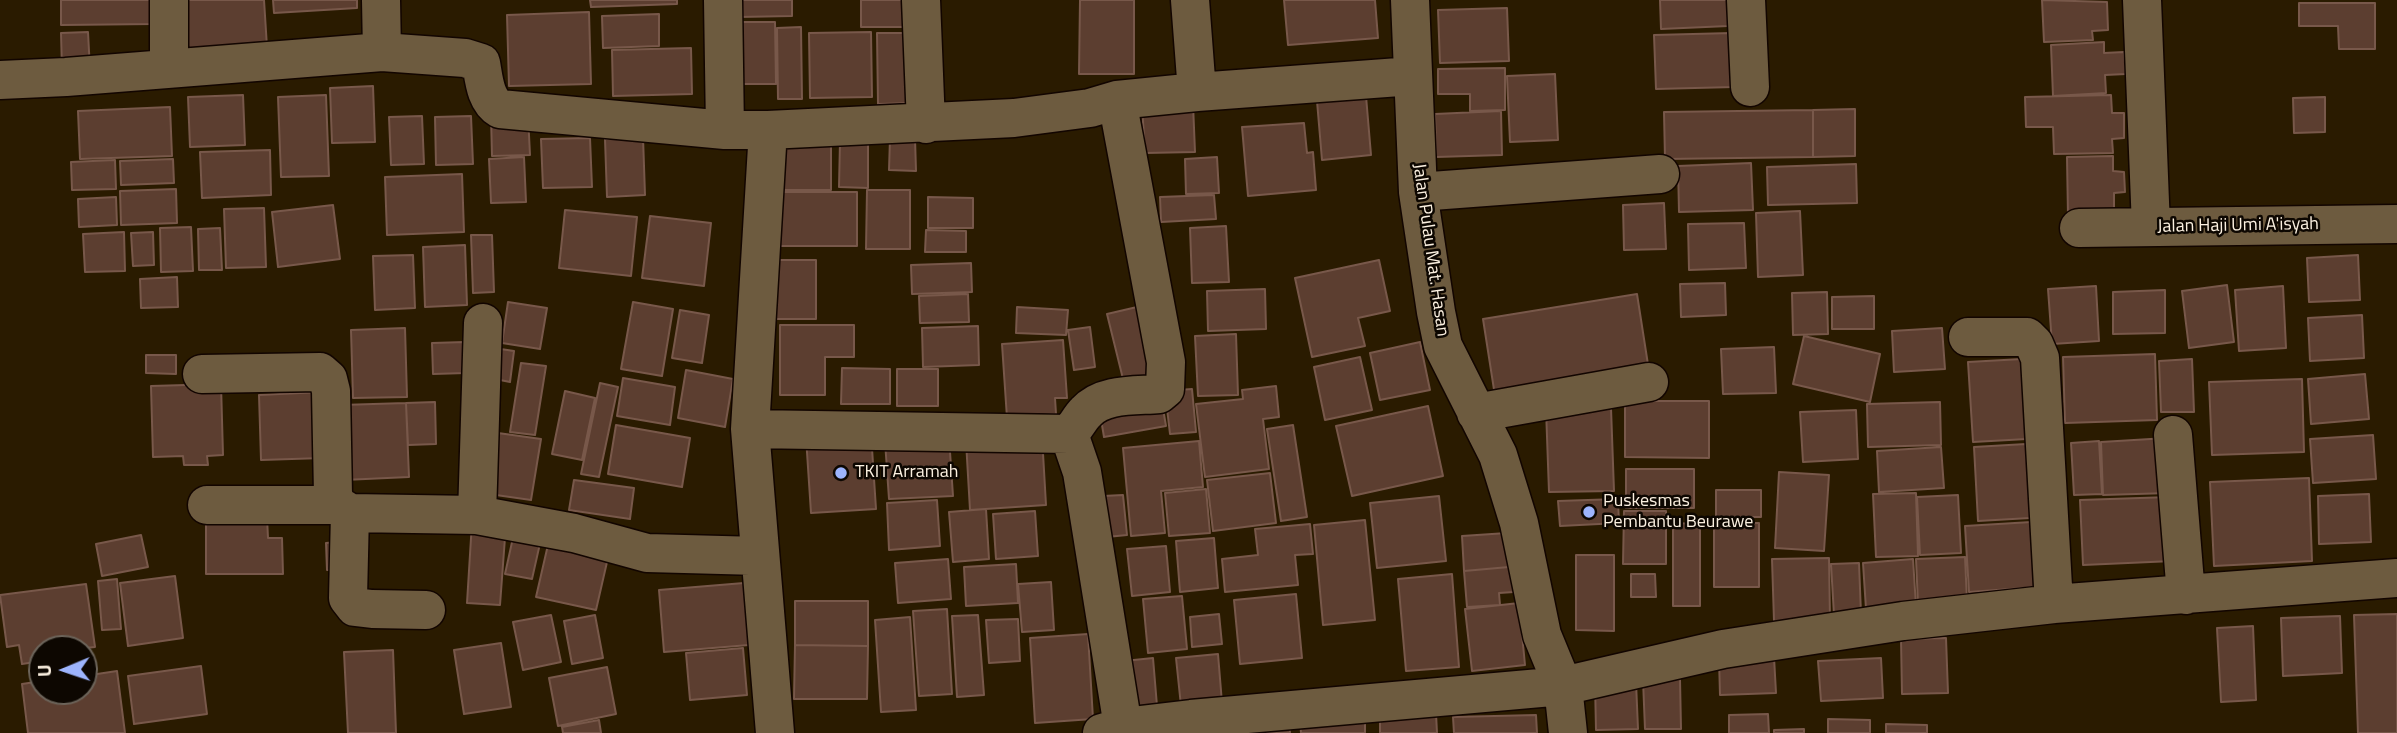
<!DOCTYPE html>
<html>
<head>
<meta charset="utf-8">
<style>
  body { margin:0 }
  #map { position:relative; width:2397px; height:733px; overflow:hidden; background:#2a1b00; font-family:"Titillium Web",sans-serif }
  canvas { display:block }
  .north { position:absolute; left:28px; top:635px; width:70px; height:70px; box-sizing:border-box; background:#0d0701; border:2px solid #6c645a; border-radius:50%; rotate:268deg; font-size:19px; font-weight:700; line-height:28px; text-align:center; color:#fbf0e0 }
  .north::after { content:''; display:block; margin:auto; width:24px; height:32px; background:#9db4fd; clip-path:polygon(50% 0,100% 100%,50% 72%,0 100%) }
</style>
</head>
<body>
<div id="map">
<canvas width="2397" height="733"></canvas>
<div class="north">U</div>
</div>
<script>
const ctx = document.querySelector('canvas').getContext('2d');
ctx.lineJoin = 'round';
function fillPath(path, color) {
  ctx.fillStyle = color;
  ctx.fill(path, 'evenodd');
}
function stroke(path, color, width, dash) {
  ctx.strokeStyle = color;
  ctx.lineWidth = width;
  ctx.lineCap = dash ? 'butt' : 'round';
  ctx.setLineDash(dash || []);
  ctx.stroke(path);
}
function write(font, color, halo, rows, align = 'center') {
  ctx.font = font + ' "Titillium Web",sans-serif';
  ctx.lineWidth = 5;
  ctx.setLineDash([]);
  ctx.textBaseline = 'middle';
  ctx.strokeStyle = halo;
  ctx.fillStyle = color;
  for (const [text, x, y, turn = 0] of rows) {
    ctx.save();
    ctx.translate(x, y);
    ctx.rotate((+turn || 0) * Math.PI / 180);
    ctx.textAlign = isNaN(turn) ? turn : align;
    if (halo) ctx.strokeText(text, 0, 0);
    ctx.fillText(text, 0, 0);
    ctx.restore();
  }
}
const building = new Path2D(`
  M61,0H154V24L61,25Z
  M178,0H264L267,47L181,52Z
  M273,0H357V8L274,13Z
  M590,0H677V4L591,7Z
  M738,0H792V16L738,17Z
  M861,0H907V27H861Z
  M1080,0H1134V74H1079Z
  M1284,0H1375L1378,38L1288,45Z
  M1660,0H1727L1728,26L1661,29Z
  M2042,0L2107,2L2108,30L2092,31L2093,40L2044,42Z
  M2299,3H2375V49H2339L2338,26H2299Z
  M1507,8L1509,61L1440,63L1438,10Z
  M589,12L591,84L509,86L507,15Z
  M659,14V46L603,48L602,16Z
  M734,22H775L776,84H734Z
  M801,27L802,99H778L777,28Z
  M88,32L90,70H62L61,33Z
  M871,32L872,97L810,98L809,33Z
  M877,33H913L914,103L878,104Z
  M1732,33L1734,87L1656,89L1654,35Z
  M2104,42V53L2124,52L2126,74L2105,75L2106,93L2053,96L2051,45Z
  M691,48L692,94L613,96L612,50Z
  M1505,68V110L1470,111V94H1438V69Z
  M1555,74L1558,140L1510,142L1507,76Z
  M373,86L375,142L332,143L330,88Z
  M243,95L245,145L190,147L188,97Z
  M326,95L329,176L281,177L278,97Z
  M2111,95L2112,113H2124V138L2112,139L2113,153L2054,154L2053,127H2026L2025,97Z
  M1366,96L1371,155L1322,160L1317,101Z
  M2325,97V132L2294,133L2293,98Z
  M1193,104L1195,152L1145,153L1142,106Z
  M170,107L172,156L80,159L78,111Z
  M1855,109V156L1813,157V110Z
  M1813,110V157L1665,159L1664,112Z
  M1501,111L1502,155L1436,157L1435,114Z
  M528,115L530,155L492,156L491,116Z
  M422,116L424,164L391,165L389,117Z
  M471,116L473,164L436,165L435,117Z
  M1304,123L1307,153L1313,152L1316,190L1248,196L1242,127Z
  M779,134L831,135V190H779Z
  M643,137L645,195L607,197L605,139Z
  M590,138L592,187L543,188L541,139Z
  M890,138H915L916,171L889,170Z
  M840,141H868V188L839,187Z
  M270,150L271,195L202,198L200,152Z
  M2113,156V171L2124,172L2125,192L2114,193V215L2068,216L2067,157Z
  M524,157L526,202L491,203L489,159Z
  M1217,157L1219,193L1186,194L1185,159Z
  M173,159L174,183L121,185L120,161Z
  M115,160L116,189L72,190L71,162Z
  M1751,163L1753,210L1679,212L1678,166Z
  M1856,164L1857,203L1768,205L1767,167Z
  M462,174L464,232L387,235L385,177Z
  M176,189L177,223L121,225L120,191Z
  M867,190H910V249H866Z
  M776,192H857V246H776Z
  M1214,195L1216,219L1161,222L1160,197Z
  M116,197L117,225L79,227L78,199Z
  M928,197L973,198V228H928Z
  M1664,203L1666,249L1624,250L1623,205Z
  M333,205L340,259L278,267L272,212Z
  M264,208L266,267L226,268L224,209Z
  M565,210L637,217L631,276L559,268Z
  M1800,211L1803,275L1758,277L1756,213Z
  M650,216L711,223L704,286L642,278Z
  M1744,223L1746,268L1689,270L1688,224Z
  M1226,226L1229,282L1192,283L1190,228Z
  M191,227L193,271L161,272L160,228Z
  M220,228L222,270H199L198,229Z
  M926,230L966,231V252H925Z
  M124,232L125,271L85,272L83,234Z
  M153,232L154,265L133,266L131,233Z
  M471,235H492L494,292L473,293Z
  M465,245L467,305L425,307L423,247Z
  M413,255L415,308L375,310L373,256Z
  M2358,255L2360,300L2309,302L2307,258Z
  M769,260H816V319H769Z
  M1379,260L1390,311L1358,318L1365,346L1312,357L1295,278Z
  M971,263L972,292L912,294L911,265Z
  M177,277L178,307L141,308L140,279Z
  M1725,283L1726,315L1681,317L1680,284Z
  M2227,285L2234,342L2189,348L2182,291Z
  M2096,286L2099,341L2052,344L2048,289Z
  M2283,286L2286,348L2239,351L2235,290Z
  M1265,289L1266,329L1208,331L1207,291Z
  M2165,290V333L2113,334V292Z
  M1827,292L1828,334L1793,335L1792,293Z
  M968,294L969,322L920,323L919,296Z
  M1637,294L1649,371L1495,396L1483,319Z
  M1874,296V329H1832V297Z
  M508,302L547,308L540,349L502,343Z
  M633,302L673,309L662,376L621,369Z
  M1017,307L1068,310L1066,335L1016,333Z
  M1137,307L1154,376L1124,383L1107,314Z
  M680,310L709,315L702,363L672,358Z
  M2362,315L2364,358L2310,361L2308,318Z
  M780,325H854V357H825V395H780Z
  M978,326L979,365L923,367L922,328Z
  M1090,327L1095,367L1074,370L1068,330Z
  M405,328L407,397L353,398L351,330Z
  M1942,328L1945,369L1894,372L1892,331Z
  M1236,334L1238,395L1198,396L1195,336Z
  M1804,336L1880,354L1870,402L1793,384Z
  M1063,340L1067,398H1055L1056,414L1007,418L1002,344Z
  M465,342L466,373L433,374L432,343Z
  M1420,342L1430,390L1380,400L1370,353Z
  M1774,347L1776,393L1723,394L1721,349Z
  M494,348L514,351L510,382L490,378Z
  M2155,354L2157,420L2065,423L2063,357Z
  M146,355H176V374L146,373Z
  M1360,357L1372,410L1325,420L1314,367Z
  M2022,359L2027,439L1973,442L1968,362Z
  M2192,359L2194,412H2161L2159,361Z
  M521,363L546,366L535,435L510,432Z
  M842,368L890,369V404H841Z
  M897,369H938V406H897Z
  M686,370L733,379L725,427L678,418Z
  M2365,374L2369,419L2311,424L2308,379Z
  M623,378L675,387L670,425L617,416Z
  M2302,379L2304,452L2212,455L2209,382Z
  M600,383L618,387L599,477L581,474Z
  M221,384L223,455L207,456L208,465H184L183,456L153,457L151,386Z
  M1276,386L1279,417L1263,419L1269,469L1205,477L1196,404L1243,399L1242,390Z
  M1192,389L1196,432L1170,434L1165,391Z
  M565,391L595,398L582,460L552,454Z
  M321,392L323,458L261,460L259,395Z
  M1161,397L1166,426L1104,437L1099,407Z
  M1625,401H1709V458L1625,457Z
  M435,402L436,444L408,445L406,403Z
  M1940,402L1941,445L1868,447L1867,404Z
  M406,403L409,477L344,480L341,405Z
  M1428,406L1443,476L1352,496L1336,426Z
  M1611,408L1614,491L1549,492L1546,409Z
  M1856,410L1858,459L1803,462L1800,412Z
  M616,425L690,438L682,487L608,474Z
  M1293,425L1307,517L1281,521L1267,429Z
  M498,433L541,439L531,500L489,494Z
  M871,433L876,509L811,513L806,437Z
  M2373,435L2376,479L2313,483L2310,439Z
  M1042,436L1046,505L970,510L966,441Z
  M949,437L953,496L889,499L885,441Z
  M2167,438L2169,493L2103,495L2101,442Z
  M1199,441L1203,487L1161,491L1165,533L1131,536L1123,448Z
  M2099,441L2102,494L2074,495L2071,443Z
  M2026,444L2030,518L1978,521L1974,447Z
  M1941,447L1944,488L1879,492L1877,451Z
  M1626,469H1694V508H1626Z
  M1779,472L1829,475L1824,551L1775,548Z
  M1270,473L1276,523L1213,531L1207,480Z
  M2309,478L2312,561L2214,566L2210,482Z
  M574,480L634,488L630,519L569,510Z
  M1206,489L1210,533L1169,536L1165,493Z
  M1716,490H1761V517H1716Z
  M1916,493L1918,556L1876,557L1873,494Z
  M2369,494L2371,542L2319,544L2318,496Z
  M1123,495L1127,535L1107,537L1103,496Z
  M1958,495L1961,553L1920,555L1917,497Z
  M1439,496L1446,561L1377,568L1370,503Z
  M2170,497L2173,561L2083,565L2080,500Z
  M1618,499L1619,523L1560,526L1558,501Z
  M937,500L940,546L889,550L887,503Z
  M986,509L989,559L953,562L949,512Z
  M1035,511L1038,556L996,559L993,514Z
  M1624,511H1666V564H1623Z
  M206,517H267L268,538H282L283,574H206Z
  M1365,520L1375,620L1323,625L1314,525Z
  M2048,521L2052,586L1969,592L1965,526Z
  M472,522L506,524L500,605L467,603Z
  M1673,523L1700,524V606H1673Z
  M1714,523H1759V587H1714Z
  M516,524L543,530L532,579L505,574Z
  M1310,524L1313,554L1295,555L1298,585L1225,592L1222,559L1258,555L1255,529Z
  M1507,533L1509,567L1464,571L1462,536Z
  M141,535L148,567L102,576L96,544Z
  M550,536L610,549L596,610L536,597Z
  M1214,538L1218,588L1180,592L1176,541Z
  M337,542L338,570H327L326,543Z
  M1166,546L1170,592L1132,596L1127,549Z
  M1576,555H1614V631L1576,630Z
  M1965,557L1967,601L1918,604L1916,559Z
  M1829,558L1830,620L1774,621L1772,559Z
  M948,559L951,599L898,603L895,563Z
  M1913,559L1916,606L1866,609L1863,563Z
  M1859,563L1861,614L1834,615L1831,564Z
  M1016,564L1018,603L966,606L964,567Z
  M1509,567L1514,592L1499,593L1500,605L1467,607L1464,571Z
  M1452,574L1459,667L1406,671L1398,579Z
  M1631,574H1655L1656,597H1631Z
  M175,576L183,638L128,646L120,583Z
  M117,579L121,629L102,630L98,581Z
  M1051,582L1054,630L1022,632L1018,584Z
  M744,583L749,645L664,652L659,590Z
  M86,584L95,647L76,649L74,638L55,640L56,649H42V661L22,664L19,645L7,647L0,595Z
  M1296,594L1302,658L1240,664L1234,600Z
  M1182,596L1187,649L1148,653L1143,599Z
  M795,601H868V646L795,645Z
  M1519,603L1525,665L1472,671L1465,609Z
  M947,609L952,694L919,696L913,611Z
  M1219,614L1222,644L1192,647L1190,617Z
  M2397,614V733H2358L2354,615Z
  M551,615L561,662L523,670L513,622Z
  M595,615L603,658L572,664L564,621Z
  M978,615L984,695L957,697L952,616Z
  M2340,616L2342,673L2283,676L2281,618Z
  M910,617L916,710L881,712L875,620Z
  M1018,619L1020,661L989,663L986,620Z
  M2253,626L2256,700L2221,702L2217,628Z
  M1088,634L1093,719L1035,723L1030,638Z
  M1946,638L1948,693L1902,694L1901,639Z
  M501,643L511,707L464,714L454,650Z
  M795,645L868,646L867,699H794Z
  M743,648L747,695L690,700L686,653Z
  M393,650L396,733H348L344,652Z
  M1218,654L1222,703L1181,706L1176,658Z
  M1774,657L1776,693L1720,695L1719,659Z
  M1153,658L1157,706L1129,709L1124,661Z
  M1881,658L1883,698L1821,701L1818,661Z
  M201,666L207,714L134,724L128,676Z
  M607,667L616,714L558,726L549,678Z
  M117,671L125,733H28L22,684L42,681V691H84V676Z
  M1680,679L1681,729H1645L1643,680Z
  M1636,682L1638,729L1596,730L1595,683Z
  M1436,713L1437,733H1380V714Z
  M1768,714L1769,733H1729V715Z
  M1536,715L1537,733H1454L1453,717Z
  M1365,716V733H1301L1300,720Z
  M1828,719L1870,720V733H1828Z
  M599,720L601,733H563L562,727Z
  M1289,721L1290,733H1262L1261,723Z
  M1886,724L1927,725V733H1886Z
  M1804,729V733H1774V730Z`);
const minor = new Path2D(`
  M169,0V69
  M381,0L382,52
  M723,0L725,130
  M921,0L926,124
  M1190,0L1197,92
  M1410,0L1418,192L1436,312L1443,346L1498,455L1519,523L1542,635L1563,686L1568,733
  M1746,0L1750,87
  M2142,0L2151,227
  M0,80L66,77L382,52L465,58L481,63C484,79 485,100 500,109L725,130H768L1014,118L1090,108L1117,100L1197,92L1413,76
  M768,130L750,429L775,733
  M1418,192L1660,174
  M2079,228L2397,224
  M1968,337H2027L2034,344L2040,358L2054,604
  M202,374L320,372L328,379L331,391L333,495L337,505L350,513L477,515L574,533L647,553L759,556
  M1476,413L1649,382
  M750,429L1069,434L1082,472L1123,727
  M1069,434C1076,427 1079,419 1086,412C1103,393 1135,396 1159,394L1165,389L1166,362L1117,100
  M2173,435L2186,595
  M207,505H337
  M350,513L348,598L355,607L372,609L426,610
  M477,515L483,323
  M1102,733L1123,727L1191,719L1563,686L1723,649L1903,621L2054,604L2397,578`);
const markers = [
  [841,473,7,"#9db4fd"],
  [1589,512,7,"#9db4fd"]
];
const streetNames = [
  ["Jalan Haji Umi A'isyah",2238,226,-1],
  ["Jalan Pulau Mat. Hasan",1430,250,82]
];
const poiNames = [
  ["TKIT Arramah",855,473],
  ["Puskesmas",1603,502],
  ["Pembantu Beurawe",1603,523]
];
fillPath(building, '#5c3e30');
stroke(building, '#78584a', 2);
stroke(minor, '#120500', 41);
stroke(minor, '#6d5b3f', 38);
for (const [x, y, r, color] of markers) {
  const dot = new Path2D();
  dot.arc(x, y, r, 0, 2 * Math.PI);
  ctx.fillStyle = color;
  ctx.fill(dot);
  stroke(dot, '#0d0701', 2.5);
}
write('18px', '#fbf0e0', '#0d0701', streetNames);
write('18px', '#fbf0e0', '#0d0701', poiNames, 'left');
</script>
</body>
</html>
